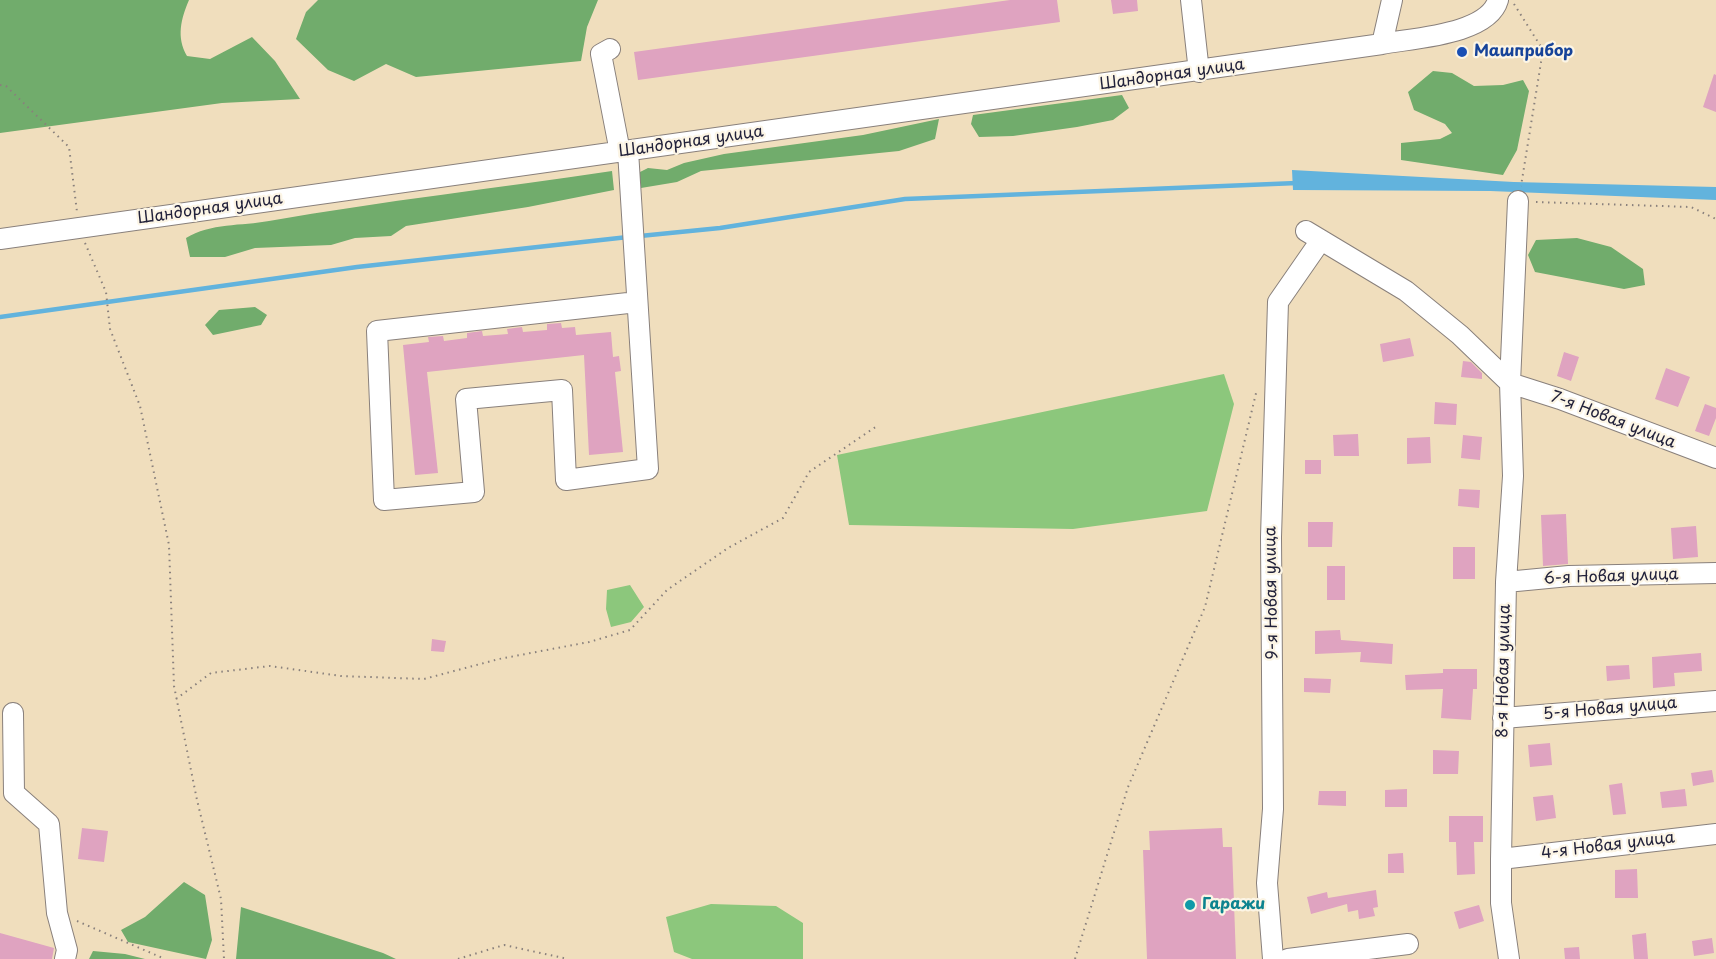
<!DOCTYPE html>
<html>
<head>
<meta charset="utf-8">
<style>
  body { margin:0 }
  canvas { display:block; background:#f0debd }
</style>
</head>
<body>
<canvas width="1716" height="959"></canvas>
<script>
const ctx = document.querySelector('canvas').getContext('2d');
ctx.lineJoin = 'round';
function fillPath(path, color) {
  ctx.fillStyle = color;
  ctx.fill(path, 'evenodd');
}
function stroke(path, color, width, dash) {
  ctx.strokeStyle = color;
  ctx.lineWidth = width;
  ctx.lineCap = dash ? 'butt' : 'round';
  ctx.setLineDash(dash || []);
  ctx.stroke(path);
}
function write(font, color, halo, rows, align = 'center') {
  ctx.font = font + ' "Playpen Sans",sans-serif';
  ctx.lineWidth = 4.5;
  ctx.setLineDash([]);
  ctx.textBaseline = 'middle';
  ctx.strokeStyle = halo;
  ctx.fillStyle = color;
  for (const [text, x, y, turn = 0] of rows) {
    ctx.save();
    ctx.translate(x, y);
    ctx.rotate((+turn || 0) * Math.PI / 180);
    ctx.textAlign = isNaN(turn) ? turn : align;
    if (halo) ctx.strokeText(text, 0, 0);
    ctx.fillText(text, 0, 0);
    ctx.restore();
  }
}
const green = new Path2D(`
  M1224,374L1234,404L1207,511L1073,529L849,525L837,455Z
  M630,585L644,607L631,622L611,627L606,609L607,590Z
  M711,904L776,906L803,923V959H692L674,952L666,917Z`);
const forest = new Path2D(`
  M0,0H189C181,19 176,37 187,56L210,59L252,37L275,61L300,99L222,103L0,133Z
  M318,0H598L587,27L581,61L416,77L386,64L354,81L328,70L296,39L306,12Z
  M1433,71L1452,73L1474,86L1503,85L1523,80L1529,91L1517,150L1503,175L1401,160V143L1440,139L1452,133L1445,124L1414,110L1408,92Z
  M1122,95L1129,108L1113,120L1077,127L1013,136L979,137L971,124L973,115Z
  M939,119L935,139L899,151L701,171L677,182L641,188L636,174L648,168L667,170L684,163L724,154L863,135Z
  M612,171L614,190L528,207L406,226L391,236L355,238L331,245L255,248L225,257H190L186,238C210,223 242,226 269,221C383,201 498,188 612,171Z
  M1577,238L1611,247L1643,269L1645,285L1624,289L1535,272L1528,255L1536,240Z
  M255,307L267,315L261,325L213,335L205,325L219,310Z
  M184,882L205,895L212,940L206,959L128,942L121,930L145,917Z
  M241,907L383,953L396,959H236Z
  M93,951L125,954L145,959H89Z`);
const water = new Path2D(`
  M1292,170L1514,182L1716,187V200L1490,191L1293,190Z`);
const stream = new Path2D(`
  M640,236L720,228L905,199L1297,183
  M0,317L357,267L628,237`);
const building = new Path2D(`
  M1010,0H1057L1060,22L638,80L634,52Z
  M1111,0H1137L1138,11L1113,14Z
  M1714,74L1716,75V112L1703,107Z
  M561,323L562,328L575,327L576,335L611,332L613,357L619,356L621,371L615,372L623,452L589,455L584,355L427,372L438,473L415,475L403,345L429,342L428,337L443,336L444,341L467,338V333L482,331L483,336L508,334L507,329L522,327L523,332L547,330V324Z
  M1410,338L1414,356L1383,362L1380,344Z
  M1564,352L1579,357L1571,381L1557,376Z
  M1463,361L1471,362L1482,373V379L1461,377Z
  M1666,368L1690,377L1678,407L1655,399Z
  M1435,402L1457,404L1456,425L1434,424Z
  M1705,404L1716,408V418L1709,436L1695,431Z
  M1358,434L1359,456H1334L1333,435Z
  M1463,435L1482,437L1480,460L1461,458Z
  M1430,437L1431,463L1407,464V438Z
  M1305,460H1321V474H1305Z
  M1459,489L1480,490L1479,508L1458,506Z
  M1566,514L1568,564L1543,566L1541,515Z
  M1308,522H1333L1332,547H1308Z
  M1696,526L1698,557L1673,559L1671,528Z
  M1453,547H1475V579H1453Z
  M1327,566H1345V600H1327Z
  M1340,630L1341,640L1393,644L1392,664L1360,662L1361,652L1315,654V631Z
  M432,639L446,641L444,652L431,651Z
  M1701,653L1702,671L1674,673L1675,686L1653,688L1652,657Z
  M1629,665L1630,679L1607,681L1606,666Z
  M1443,669H1477V689H1473L1471,720L1441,718L1443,689L1406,690L1405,675L1443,673Z
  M1304,678L1331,679L1330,693L1304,692Z
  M1550,743L1552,765L1530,767L1528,745Z
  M1433,750L1459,751L1458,774H1433Z
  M1712,770L1714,782L1693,786L1691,773Z
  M1622,783L1626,814L1613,815L1609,785Z
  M1407,789V807H1385V790Z
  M1685,789L1687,806L1662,808L1660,792Z
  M1319,791H1346V806L1318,805Z
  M1553,795L1556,818L1536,821L1533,797Z
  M1449,816H1483V842H1474L1475,874L1457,875L1456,842H1449Z
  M82,828L108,831L104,862L78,859Z
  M1222,828L1223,847H1232L1236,959H1147L1143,850H1150L1149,831Z
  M1403,853L1404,873H1388V854Z
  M1637,869L1638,898H1615V870Z
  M1376,890L1378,907L1373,908L1375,916L1359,919L1358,910L1348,912L1347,904L1311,914L1307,897L1327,892L1328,898Z
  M1479,905L1484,921L1459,929L1454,912Z
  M0,933L54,948L52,959H0Z
  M1646,933L1648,959H1634L1632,935Z
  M1712,938L1714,953L1694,956L1692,941Z
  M1579,947L1580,959H1565L1564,948Z`);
const path = new Path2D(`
  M1514,4L1543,50L1521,186
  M0,85L6,86L69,147L77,212
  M1536,202L1691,207L1716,219
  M85,243L106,292L110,329L140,406L169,545L174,686L197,800L221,899L224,959
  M176,699L211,673L270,666L341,676L424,679L499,659L589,642L630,630L667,590L728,548L783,518L809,472L877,426
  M77,921L165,959
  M458,959L504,945L568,959
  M1075,959L1128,787L1205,607L1257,389`);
const minor = new Path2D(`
  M1191,0L1199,72
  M1382,44L1392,0
  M610,49L601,54L620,152
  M628,151L648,469L566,480L562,390L466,399L474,492L384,500L377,331L637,302
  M1306,231L1406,291L1460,335L1510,383L1560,399L1716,458
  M0,239L1382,44C1412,38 1488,35 1498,0
  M1506,582L1569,576L1716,573
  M13,713L14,793L49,824L57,913L67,950L65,959
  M1503,718L1716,701
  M1501,859L1716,834
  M1273,959L1267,883L1273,809L1271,537L1278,302L1321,240
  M1288,959L1408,944
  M1509,959L1501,903V859L1506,582L1513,476L1510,383L1518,201`);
const markers = [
  [1462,52,6,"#1a4fb4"],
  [1190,905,6,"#0f9aa8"]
];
const transitNames = [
  ["Машприбор",1474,52]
];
const streetNames = [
  ["Шандорная улица",1172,75,-8],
  ["Шандорная улица",691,142,-8],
  ["Шандорная улица",210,209,-8],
  ["7-я Новая улица",1613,420,21],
  ["6-я Новая улица",1611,577,-2],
  ["9-я Новая улица",1272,593,-91],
  ["8-я Новая улица",1504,671,-89],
  ["5-я Новая улица",1610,709,-5],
  ["4-я Новая улица",1608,846,-7]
];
const cultureNames = [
  ["Гаражи",1202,905]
];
fillPath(green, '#8cc77c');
fillPath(forest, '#71ac6c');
fillPath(water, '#62b3dd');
stroke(stream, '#62b3dd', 4.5);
fillPath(building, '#dfa3c0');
stroke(minor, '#89807c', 22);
stroke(path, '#89807c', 2, [1.5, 4.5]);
stroke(minor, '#fff', 20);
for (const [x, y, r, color] of markers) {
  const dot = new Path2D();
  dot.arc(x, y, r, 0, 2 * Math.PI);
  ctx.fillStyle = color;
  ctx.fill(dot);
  stroke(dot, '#fcf5e5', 2);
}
write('bold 16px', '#164399', '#fcf5e5', transitNames, 'left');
write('16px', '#22223b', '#fcf5e5', streetNames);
write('bold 16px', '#0d838f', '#fcf5e5', cultureNames, 'left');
</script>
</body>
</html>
